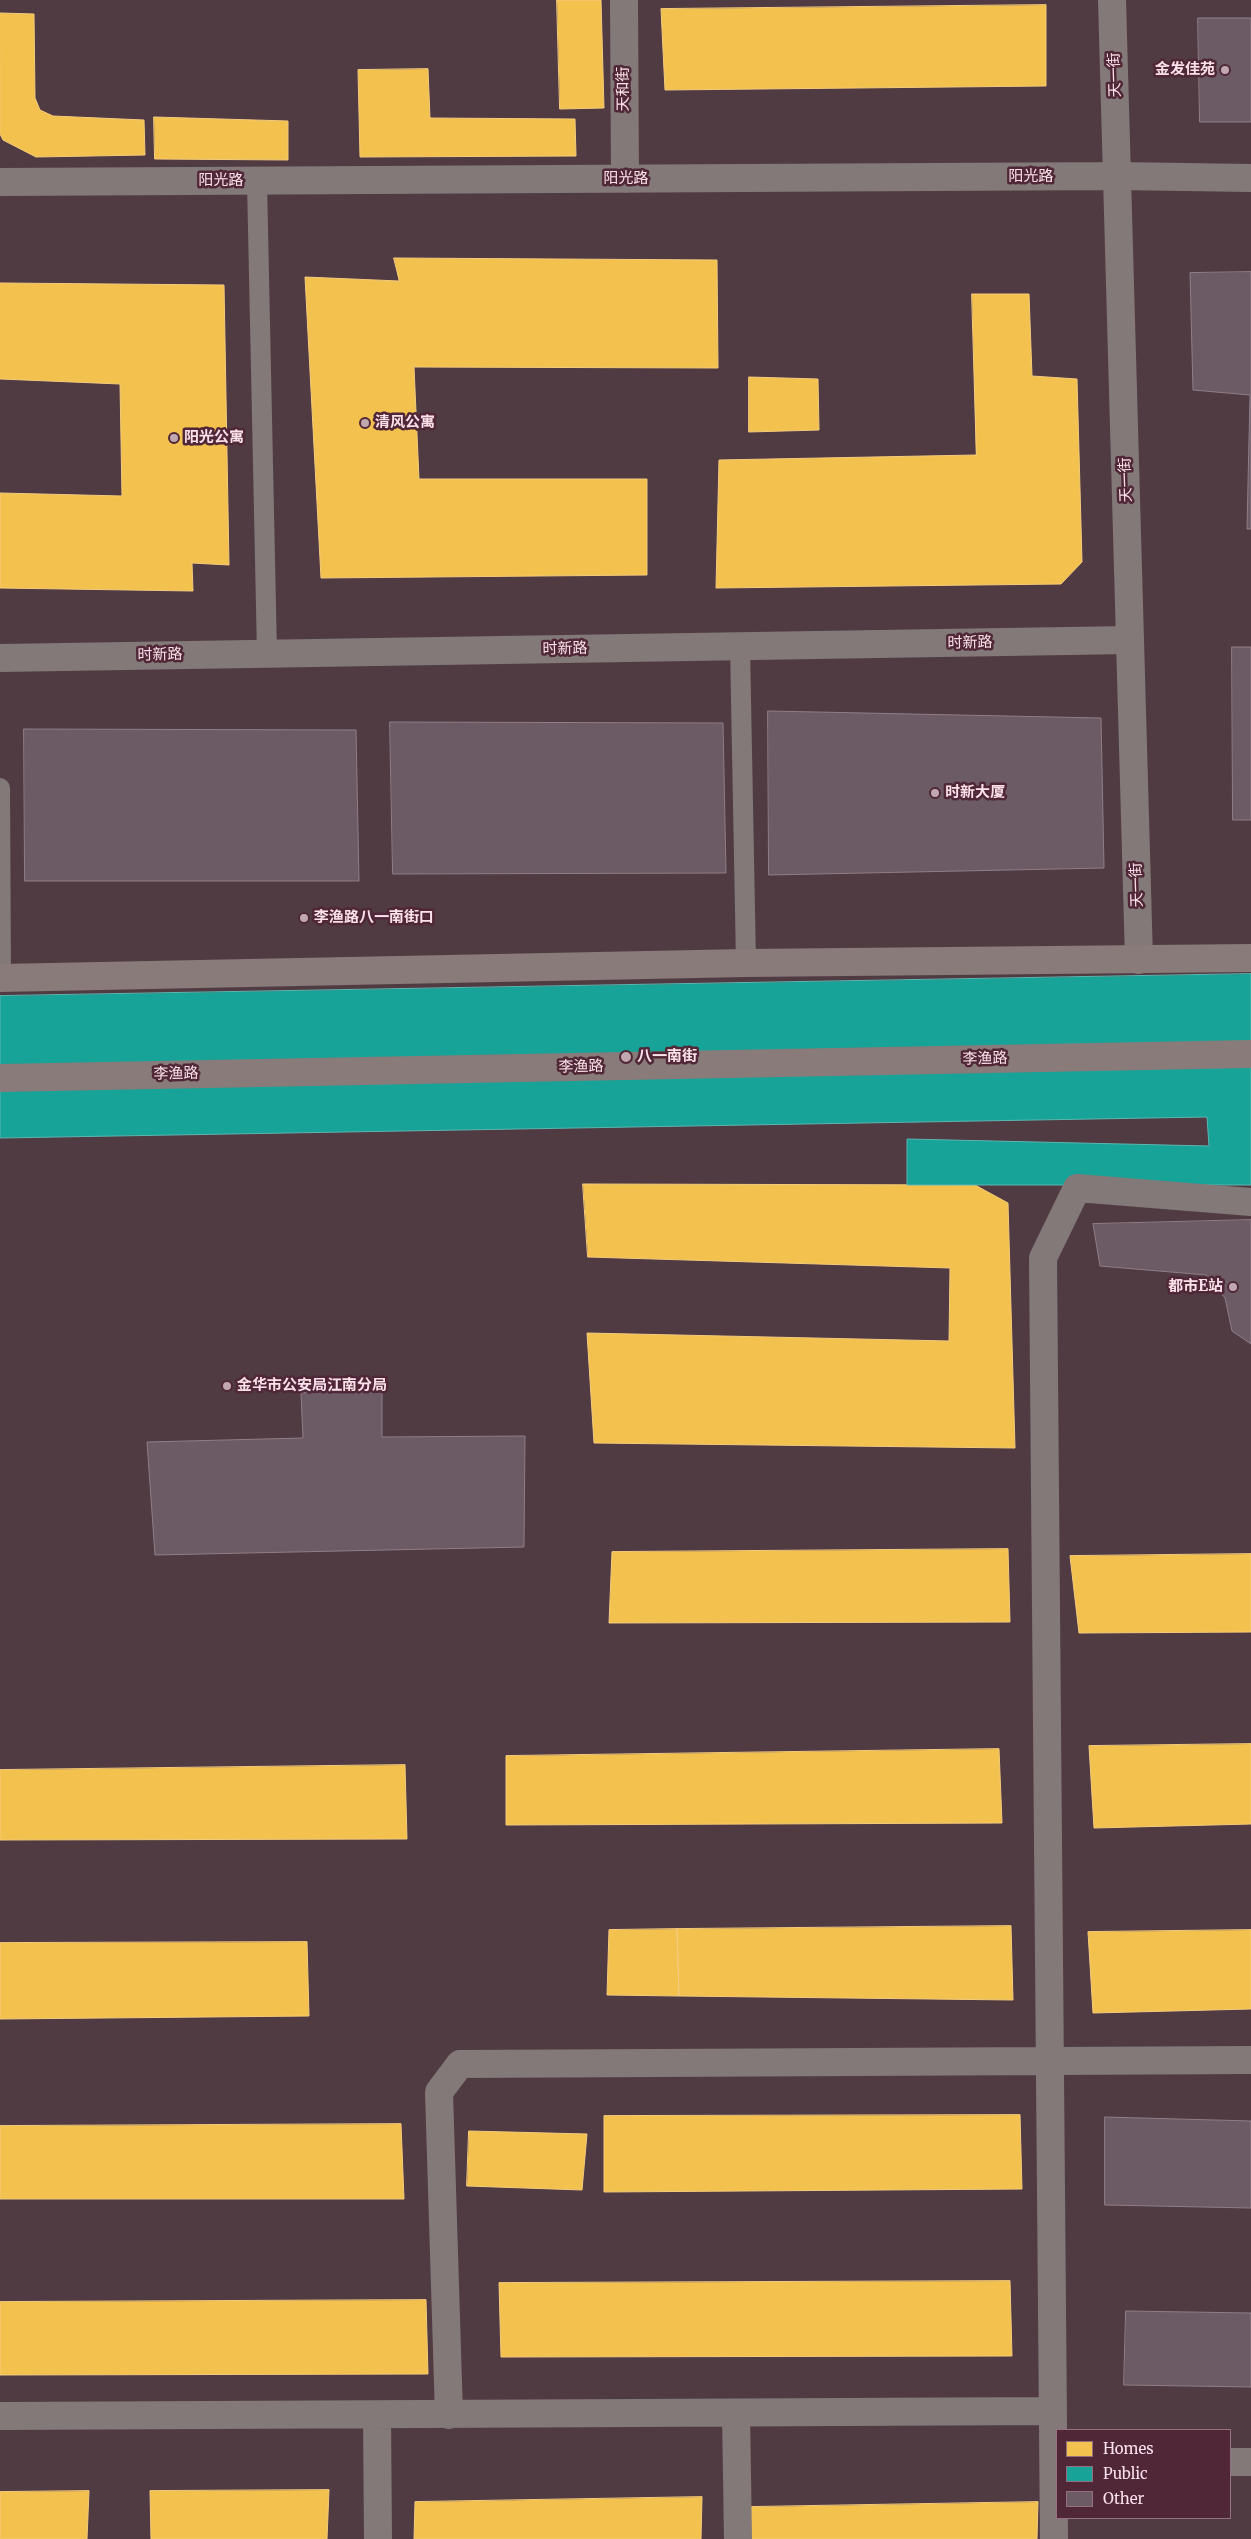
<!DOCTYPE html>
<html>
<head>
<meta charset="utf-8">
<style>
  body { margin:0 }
  #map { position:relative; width:1251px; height:2539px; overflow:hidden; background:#513b43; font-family:Merriweather,serif }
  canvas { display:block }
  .legend { position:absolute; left:1056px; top:2429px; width:175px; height:90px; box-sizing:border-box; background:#4f2736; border:1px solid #94717e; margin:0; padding:6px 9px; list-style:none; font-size:15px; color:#fce1ea }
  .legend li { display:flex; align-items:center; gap:10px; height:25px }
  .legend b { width:25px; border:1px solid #94717e }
</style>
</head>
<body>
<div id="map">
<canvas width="1251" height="2539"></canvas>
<ul class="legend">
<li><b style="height:14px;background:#f2c14e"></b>Homes</li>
<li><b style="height:14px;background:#17a398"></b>Public</li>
<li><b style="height:14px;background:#6c5b64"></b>Other</li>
</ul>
</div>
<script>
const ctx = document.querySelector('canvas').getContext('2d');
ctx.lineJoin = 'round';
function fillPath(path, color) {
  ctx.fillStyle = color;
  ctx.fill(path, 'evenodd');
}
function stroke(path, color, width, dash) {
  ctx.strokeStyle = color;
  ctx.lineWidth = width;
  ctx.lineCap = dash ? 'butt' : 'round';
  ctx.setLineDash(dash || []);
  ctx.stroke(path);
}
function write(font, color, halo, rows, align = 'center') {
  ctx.font = font + ' Merriweather,"Noto Sans SC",serif';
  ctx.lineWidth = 5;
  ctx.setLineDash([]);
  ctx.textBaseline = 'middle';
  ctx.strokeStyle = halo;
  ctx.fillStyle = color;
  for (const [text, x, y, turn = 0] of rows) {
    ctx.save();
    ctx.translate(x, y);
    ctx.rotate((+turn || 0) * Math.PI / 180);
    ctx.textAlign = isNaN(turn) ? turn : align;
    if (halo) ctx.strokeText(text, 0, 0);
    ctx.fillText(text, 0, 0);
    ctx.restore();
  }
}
const homes = new Path2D(`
  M557,0H601L604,108L560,109Z
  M1046,5V86L665,90L661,9Z
  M0,13L34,14L35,98L40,110L53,116L144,120L145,155L36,157L3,140L0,134Z
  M428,69L430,118L575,119L576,156L360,157L358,70Z
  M154,117L288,121V160L155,159Z
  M394,258L717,260L718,368L414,367L419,479H647V575L321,578L305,277L399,281Z
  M0,283L224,285L229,565L192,563L193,591L0,588V493L122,496L120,384L0,379Z
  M972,294H1029L1032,376L1077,379L1082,562L1061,584L716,588L719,460L976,455Z
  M749,377L818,379L819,430L749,432Z
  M583,1184L975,1185L1008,1203L1015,1448L594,1443L587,1333L949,1341L950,1268L588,1257Z
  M1008,1549L1010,1622L609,1623L612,1552Z
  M1251,1554V1632L1079,1633L1070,1556Z
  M1251,1744V1824L1094,1828L1089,1746Z
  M999,1749L1002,1823L506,1825V1756Z
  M405,1765L407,1839L0,1840V1770Z
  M1011,1926L1013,2000L679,1996L677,1929Z
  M677,1929L679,1996L607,1995L609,1930Z
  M1251,1930V2009L1093,2013L1088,1932Z
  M307,1942L309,2016L0,2019V1943Z
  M1020,2115L1022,2189L604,2192V2116Z
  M401,2124L404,2199H0V2126Z
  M469,2131L587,2134L582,2190L467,2186Z
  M1010,2281L1012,2356L501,2357L499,2283Z
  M426,2300L428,2374L0,2375V2302Z
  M329,2490L327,2539H151L150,2491Z
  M89,2491L87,2539H0V2492Z
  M702,2497L701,2539H414L415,2502Z
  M1038,2502L1037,2539H750V2507Z`);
const public = new Path2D(`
  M1251,974V1185H907V1139L1209,1146L1207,1117L0,1138V996Z`);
const building = new Path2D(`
  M1198,18H1251V122H1200Z
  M1251,272V529H1247L1250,395L1193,390L1190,273Z
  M1232,647H1251V820H1233Z
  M768,711L1101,718L1104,868L769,875Z
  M390,722L723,723L726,873L393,874Z
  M24,729L356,730L359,881H25Z
  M1251,1220V1344L1232,1331L1225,1298L1206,1275L1100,1266L1093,1224Z
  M382,1390V1437L525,1436L524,1547L155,1555L147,1442L303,1438L301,1393Z
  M1105,2117L1251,2121V2208L1105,2205Z
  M1126,2311L1251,2313V2387L1124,2385Z`);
const lane = new Path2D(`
  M257,181L267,654
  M740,646L746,963
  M0,788L1,978`);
const street = new Path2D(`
  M624,0L625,179
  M1112,0L1139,960
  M0,182L1118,176L1251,178
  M0,658L1130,640
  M736,2413L738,2539
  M377,2415L378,2539
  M449,2415L439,2092L460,2064L1251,2060
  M0,2416L1053,2411
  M1230,2462H1251
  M1054,2539L1043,1258L1077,1188L1251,1202`);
const secondary = new Path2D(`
  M0,978L746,963L1251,958
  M0,1078L1251,1054`);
const markers = [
  [1225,70,5,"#c0a7b0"],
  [365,423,5,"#c0a7b0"],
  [174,438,5,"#c0a7b0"],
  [935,793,5,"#c0a7b0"],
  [304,918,5,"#c0a7b0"],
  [626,1057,6,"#c0a7b0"],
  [1233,1287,5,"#c0a7b0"],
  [227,1386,5,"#c0a7b0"]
];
const poiNames = [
  ["金发佳苑",1215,70,"right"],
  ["清风公寓",375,423],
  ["阳光公寓",184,438],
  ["时新大厦",945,793],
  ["李渔路八一南街口",314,918],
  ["八一南街",637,1057],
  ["都市E站",1223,1287,"right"],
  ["金华市公安局江南分局",237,1386]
];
const streetNames = [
  ["天一街",1115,75,-92],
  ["天和街",624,89,-90],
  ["阳光路",1031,177],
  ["阳光路",626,179],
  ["阳光路",221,181],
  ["天一街",1126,480,-92],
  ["时新路",970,643,-1],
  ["时新路",565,649,-1],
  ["时新路",160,655,-1],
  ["天一街",1137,885,-92],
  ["李渔路",985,1059,-1],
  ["李渔路",581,1067,-1],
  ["李渔路",176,1074,-1]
];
fillPath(homes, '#f2c14e');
stroke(homes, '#f5cb7d', 1);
fillPath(public, '#17a398');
stroke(public, '#5cb6b1', 1);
fillPath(building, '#6c5b64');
stroke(building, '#8f7e87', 1);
stroke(lane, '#837978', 20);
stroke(street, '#837978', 28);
stroke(secondary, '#887b7a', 28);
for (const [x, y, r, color] of markers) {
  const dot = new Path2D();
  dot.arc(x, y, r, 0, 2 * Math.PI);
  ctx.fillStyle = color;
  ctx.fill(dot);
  stroke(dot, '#4f2736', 2);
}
write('bold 15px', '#fce1ea', '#4f2736', poiNames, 'left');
write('15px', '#fce1ea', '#4f2736', streetNames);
</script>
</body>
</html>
